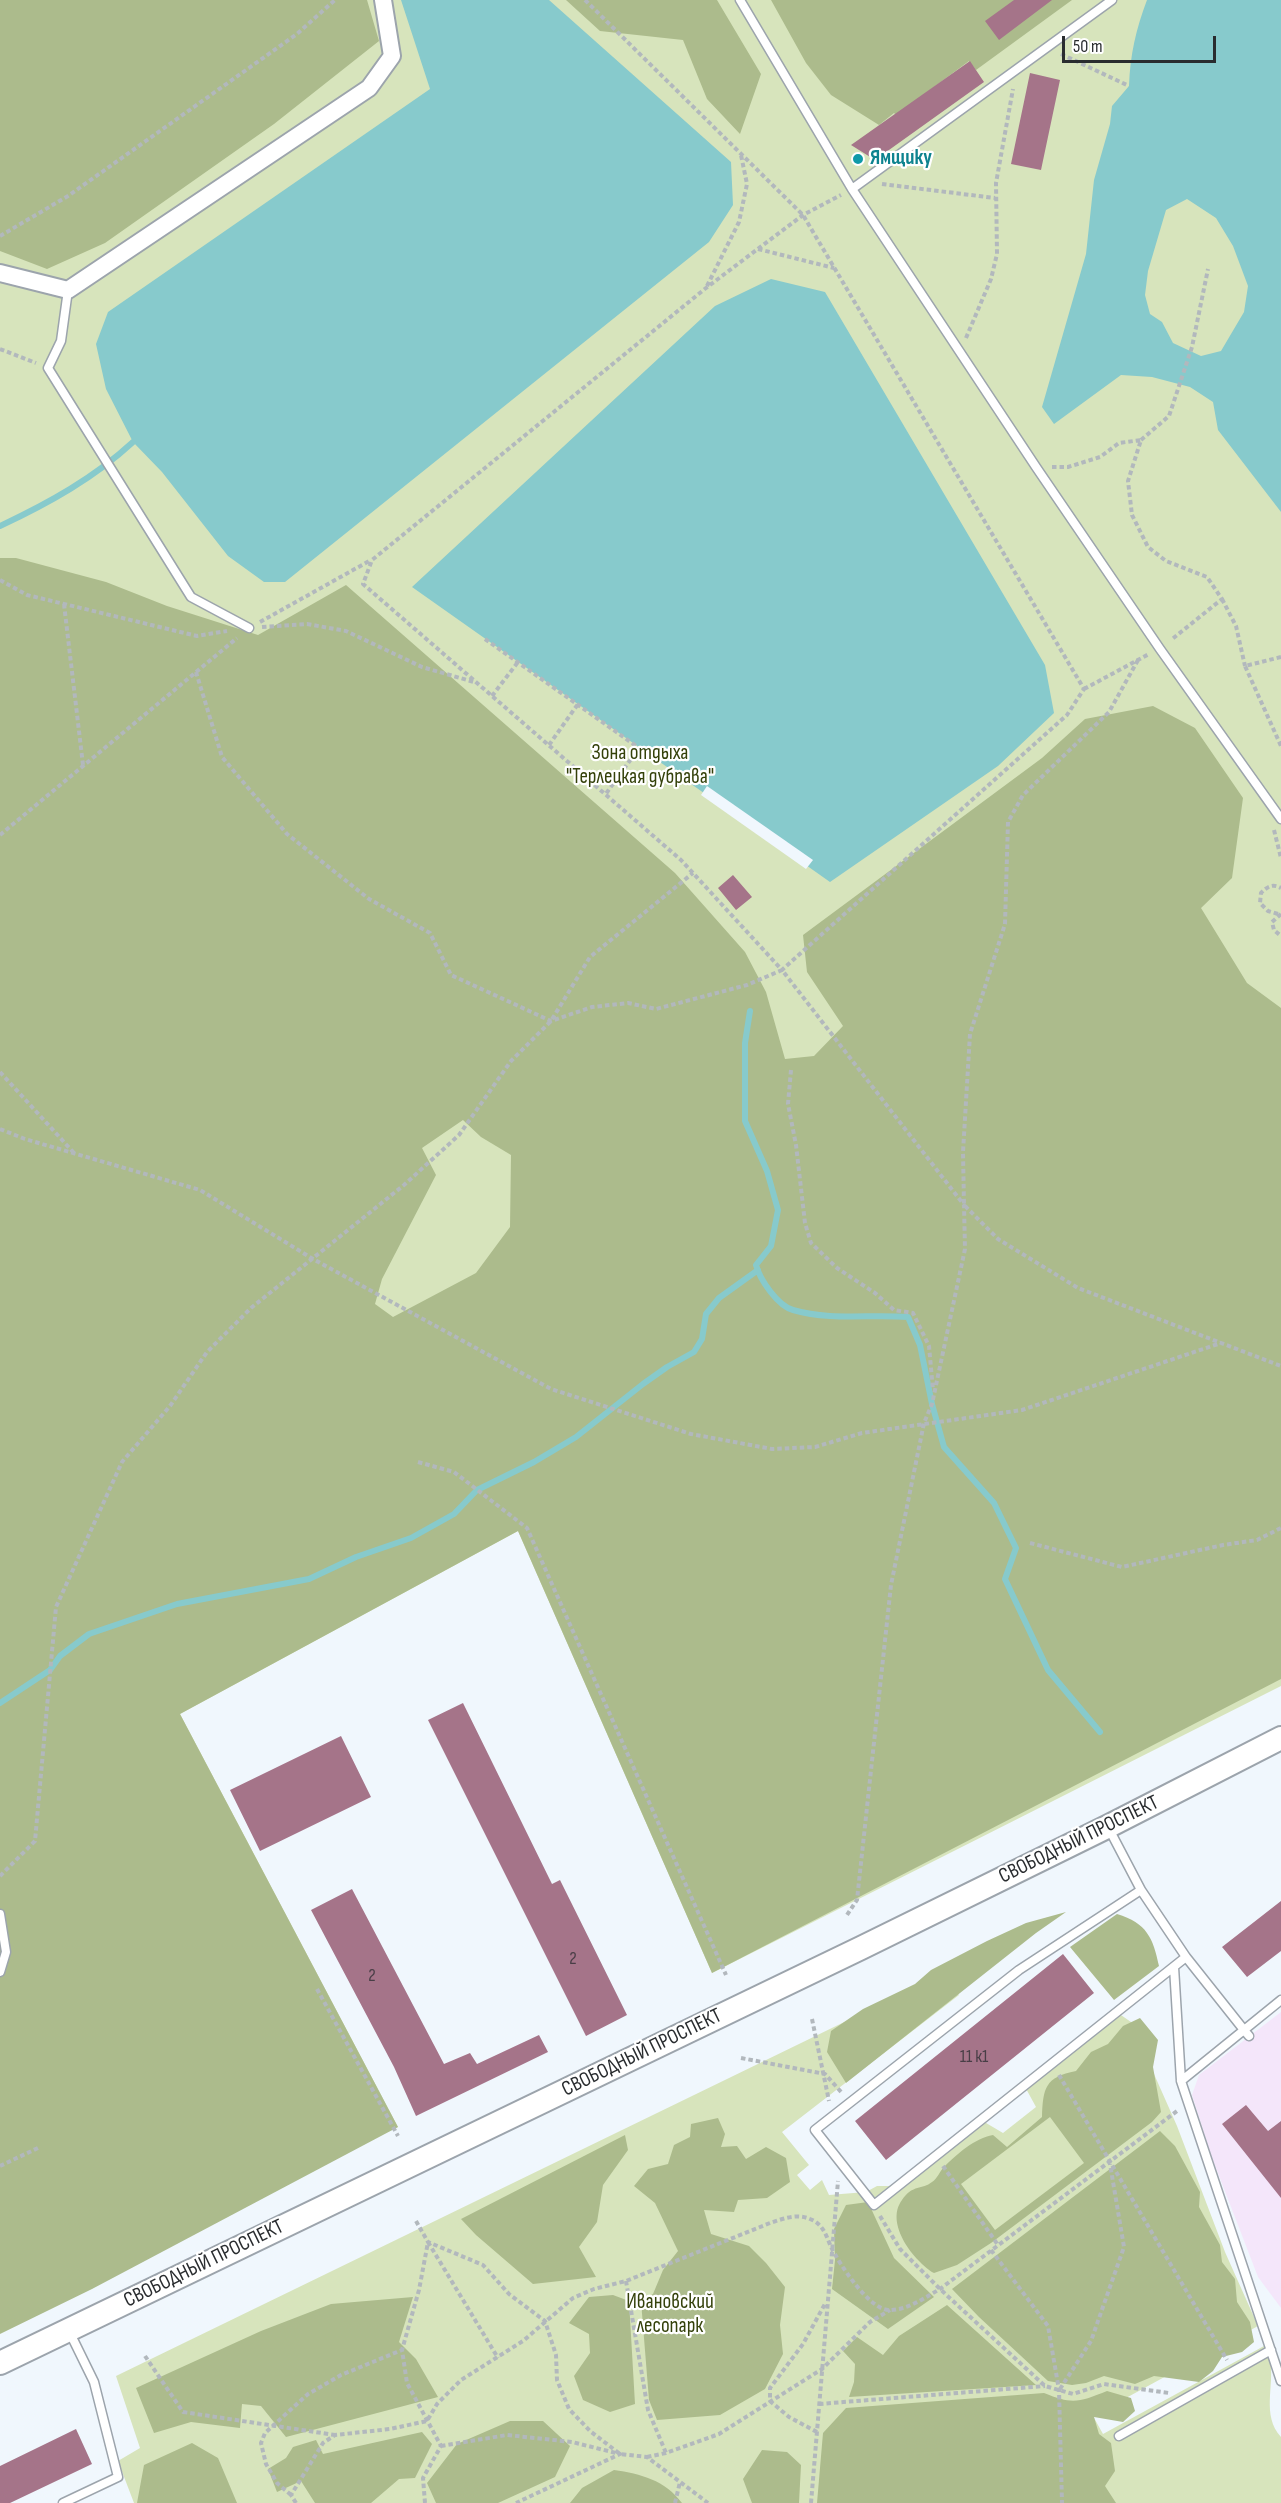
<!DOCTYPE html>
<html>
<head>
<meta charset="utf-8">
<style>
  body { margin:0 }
  #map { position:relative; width:1281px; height:2503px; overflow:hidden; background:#f0f7fd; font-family:"Sofia Sans Condensed",sans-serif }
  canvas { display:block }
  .scale { position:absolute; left:1062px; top:36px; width:154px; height:27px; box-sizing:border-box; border:3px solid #292c2f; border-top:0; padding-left:8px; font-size:18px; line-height:21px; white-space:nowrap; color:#292c2f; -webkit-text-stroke:4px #fff; paint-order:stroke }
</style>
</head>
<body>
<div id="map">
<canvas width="1281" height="2503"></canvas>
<div class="scale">50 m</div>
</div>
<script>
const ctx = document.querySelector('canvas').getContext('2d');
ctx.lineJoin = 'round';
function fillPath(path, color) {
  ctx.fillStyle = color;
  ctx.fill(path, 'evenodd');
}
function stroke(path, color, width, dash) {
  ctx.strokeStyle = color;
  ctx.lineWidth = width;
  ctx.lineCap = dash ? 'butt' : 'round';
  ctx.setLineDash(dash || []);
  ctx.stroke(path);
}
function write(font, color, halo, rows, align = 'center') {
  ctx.font = font + ' "Sofia Sans Condensed",sans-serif';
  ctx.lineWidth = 4.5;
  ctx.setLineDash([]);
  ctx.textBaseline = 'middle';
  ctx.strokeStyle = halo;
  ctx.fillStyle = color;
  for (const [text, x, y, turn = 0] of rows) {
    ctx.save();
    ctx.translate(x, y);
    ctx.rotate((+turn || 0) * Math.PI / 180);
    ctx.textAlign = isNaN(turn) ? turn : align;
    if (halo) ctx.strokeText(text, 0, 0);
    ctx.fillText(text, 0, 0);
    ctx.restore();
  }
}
const education = new Path2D(`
  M1281,2012V2308L1258,2277L1211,2155L1192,2095L1199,2075Z`);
const green = new Path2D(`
  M0,0H1281V1686L712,1973L518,1531L180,1714L398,2127L0,2316Z
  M943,1974L959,1995L782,2132L809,2165L797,2175L810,2190L822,2180L829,2195L866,2192L877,2186H889L910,2175L981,2120L1003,2133L1036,2107L1024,2085L1118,2013L1131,2022L1177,2126L1225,2252L1258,2326L1093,2416L1103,2434L1264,2346C1266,2350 1269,2355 1270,2359C1275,2386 1261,2415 1281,2437V2503H134L118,2461L140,2448L116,2376Z`);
const forest = new Path2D(`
  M0,0H367L379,41L274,124L105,243L47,269L0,251Z
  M566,0H717L761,74L740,134L707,99L683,40L600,31Z
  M771,0H1072L976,70L969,61L896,115L894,113L879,125L831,95L806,63Z
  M0,558H16L106,582L167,606L258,635L346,585L675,873L745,952L766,992L785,1059L814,1056L843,1026L807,972L803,935L1042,758L1085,719L1153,706L1195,728L1243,798L1232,878L1201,908L1247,983L1281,1008V1679L712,1973L518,1531L180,1714L398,2127L92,2289L0,2334ZM463,1120L481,1137L511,1155L510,1227L476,1273L393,1317L375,1304L382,1279L436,1175L422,1148Z
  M1066,1912L1036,1933L846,2083L827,2052L831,2031L863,2009L915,1984L931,1970L987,1941L1026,1923Z
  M1117,1914C1147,1923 1153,1938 1159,1966L1114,2000L1070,1947Z
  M1140,2018L1158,2040L1153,2067L1161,2112L1152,2122L991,2243L957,2265L934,2273C915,2262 884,2224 902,2200C913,2184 922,2190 932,2182C937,2179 940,2171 944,2167C957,2154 975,2138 993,2135L1007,2147L1042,2117C1043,2088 1045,2077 1076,2071L1091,2052L1108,2044L1123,2026ZM1050,2117L1084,2163L995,2230L961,2184Z
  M718,2118L725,2134L721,2147L737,2146L746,2159L766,2147L786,2158L790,2182L767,2198L738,2200L734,2212L704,2210L711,2234L749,2246L766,2263L785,2287L780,2325L783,2354L765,2389L720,2415L657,2420L649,2400L641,2301L653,2294L663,2270L678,2251L655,2203L634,2186L648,2169L668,2164L674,2145L690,2137L691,2124Z
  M1160,2131L1175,2146L1200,2192L1199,2207L1220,2245L1222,2262L1235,2279L1237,2302L1250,2322L1254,2342L1242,2352L1222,2357L1213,2371L1199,2382L1154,2376L1135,2384L1104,2376L1086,2383L1072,2385L1048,2381L979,2317L952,2289Z
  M625,2135L628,2150L603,2185L597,2222L579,2247L596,2277L533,2284L476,2235L461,2219Z
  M868,2202L894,2258L934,2297L888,2329L832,2289L835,2260L834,2229L846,2205Z
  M613,2295L629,2301L635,2404L610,2412L583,2400L574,2376L590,2353L589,2334L569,2323L589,2297Z
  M413,2297L399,2342L416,2359L438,2397L286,2437L261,2406L242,2404L240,2428L191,2422L154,2433L136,2388L261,2331L331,2304Z
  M947,2305L1036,2385L849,2397L854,2382L855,2364L843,2351L857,2337L883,2355L899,2336Z
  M1107,2391L1131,2398L1135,2411L1123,2422L1094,2417L1099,2434L1111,2443L1115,2471L1105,2486L1116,2503H817L823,2433L846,2408L1044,2393C1073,2405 1079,2402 1107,2391Z
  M510,2421H543L570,2446L555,2477L498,2503H436L427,2483L457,2444Z
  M422,2432L432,2444L415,2478L399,2479L371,2503H315L301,2481L277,2492L268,2469L286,2458L293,2447L316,2440L323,2454Z
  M192,2443L218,2458L237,2503H137L144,2465Z
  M762,2450L787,2452L801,2465L799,2503H752L743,2479Z
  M614,2470C641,2474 665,2480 682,2503H570L582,2488Z`);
const water = new Path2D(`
  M401,0H549L731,162L733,205L709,242L285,582H264L228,556L162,472L133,442L106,389L96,344L108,312L430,89Z
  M1147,0H1281V512L1218,430L1213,402L1190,387L1152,377L1121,375L1054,424L1042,407L1086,254L1094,180L1110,124L1112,106L1129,86C1130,55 1136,29 1147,0ZM1187,199L1216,218L1233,246L1248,286L1244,312L1221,351L1201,356L1173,343L1162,322L1150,314L1145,295L1148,271L1166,210Z
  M771,279L825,292L1045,665L1054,713L998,766L830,882L412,587L715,306Z`);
const pier = new Path2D(`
  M707,786L813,860L806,869L701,795Z`);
const stream = new Path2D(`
  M0,526C49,503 94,478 133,442
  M750,1011L745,1043V1121L767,1171L778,1210L771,1246L756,1265C760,1280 778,1306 793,1310C831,1321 870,1314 908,1317L920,1345L932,1404L944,1447L994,1503L1016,1548L1005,1579L1048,1670L1100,1732
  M0,1703L50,1670L60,1656L89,1634L177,1604L309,1579L356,1557L411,1538L454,1514L477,1490L534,1462L576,1437L643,1384L667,1367L694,1352L702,1339L706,1314L719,1298L758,1270`);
const building = new Path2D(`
  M1014,0H1052L999,40L985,21Z
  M970,61L984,82L875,160L851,145Z
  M1030,73L1060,80L1041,170L1011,164Z
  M733,875L752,897L736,910L718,888Z
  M463,1703L552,1884L560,1880L627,2015L586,2036L428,1720Z
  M341,1736L371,1797L260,1851L230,1790Z
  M352,1889L444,2064L470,2053L477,2064L539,2035L548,2052L416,2116L394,2067L311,1910Z
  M1281,1901V1951L1247,1977L1222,1947Z
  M1063,1954L1094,1993L886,2160L855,2121Z
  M1246,2105L1268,2131L1281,2121V2198L1222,2124Z
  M76,2429L92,2464L10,2503H0V2466Z`);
const path = new Path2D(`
  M585,0L803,215L1084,689L1067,715L782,970L681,860L363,584L372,560L706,288L803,215L841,195
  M1061,54L1129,86
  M882,184L995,198
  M0,236L68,196L297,34L335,0
  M758,249L834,268
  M707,286L739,222L747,184L741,155
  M966,338L991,279L997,254L996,183L1013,89
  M0,349L36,363
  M1141,440L1169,416L1192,347L1208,269
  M1052,467H1068L1100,457L1119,443L1141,440L1128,481L1132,515L1148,547L1166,561L1207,577L1222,599L1171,640
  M0,580L27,595L197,636L227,631
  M1222,599L1236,626L1245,666
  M64,604L83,765
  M260,622L371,560
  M262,627L307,624L346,631L422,667L474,682
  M485,639L639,748L605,795
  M1281,657L1245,666L1281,746
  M1138,660L1109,712L1023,795L1008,822L1005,924L970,1034L963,1152L964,1205L998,1239L1078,1288L1281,1366
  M196,672L222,757L287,834L369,899L430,933L451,975L551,1021L592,1007L628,1003L656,1009L747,985L782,970L964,1205L965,1249L932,1404L924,1423L891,1585L857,1900L847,1915
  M1084,689L1149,654
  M492,696L518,662
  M549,745L578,704
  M1274,830L1281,858
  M0,835L237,638
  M1278,914L1268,911L1260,903L1261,893C1267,887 1272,883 1281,888
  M1281,914L1272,922L1274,930L1281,936
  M791,1070L788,1104L796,1145L805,1223L811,1243L837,1268L875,1293L894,1310L913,1313L929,1346L933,1390
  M0,1072L74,1153
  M0,1129L25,1139L200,1190L313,1259L551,1389L691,1434L772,1449L815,1447L862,1433L1022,1410L1221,1343
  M418,1462L454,1472L527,1528L726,1975
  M1030,1543L1122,1567L1223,1545L1257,1540L1281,1528
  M0,1876L35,1841L56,1607L122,1462L170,1406L207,1352L251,1308L404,1185L459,1135L511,1061L551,1021L590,957L693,873
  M317,1989L398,2136
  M812,2019L829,2101
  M741,2058L825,2074L842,2093
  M1059,2075L1227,2360
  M0,2166L40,2147
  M943,2166L998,2245
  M880,2216L900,2249L940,2289L1045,2386L1073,2394L1104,2384L1169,2393
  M416,2221L428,2242L483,2265L509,2294L545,2321L556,2355L557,2380L569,2409L590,2431L620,2454L647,2457L708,2503
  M428,2242L498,2358
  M991,2250L1048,2326L1059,2390L1062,2503
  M626,2281L648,2410L666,2453
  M145,2356L183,2412L335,2435
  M1060,2389L1091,2341L1124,2247L1110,2164
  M819,2404L1045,2386
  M817,2432L789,2417L770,2401V2388L803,2344L826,2302
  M441,2446L507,2435L572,2442L620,2454L516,2503
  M647,2457L666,2453L719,2434L822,2369L870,2322L890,2310
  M291,2495L277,2483L266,2464L261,2443L265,2433L308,2394L341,2375L402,2350
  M296,2503L291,2495L323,2443L335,2435L390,2429L427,2421L437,2404L461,2380L523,2341L573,2298L594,2289L626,2281L770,2223C783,2219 796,2213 810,2219C823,2224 826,2235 831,2247C839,2263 869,2310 889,2310C908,2310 924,2298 940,2289L1177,2111
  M425,2503L423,2478L441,2446L407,2383L402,2350L419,2290L428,2242
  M675,2503L680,2482
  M811,2503L838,2181`);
const service = new Path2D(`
  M740,0L852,189L1036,467L1160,649L1281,819
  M852,189L1112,0
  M68,290L61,341L48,368L191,597L249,628
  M1108,1827L1141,1890L1186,1957L1244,2030L1281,2000
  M1141,1890L1019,1970L815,2130L874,2205L1186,1957
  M0,1914L6,1952L0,1972
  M1174,1967L1181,2081L1281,2381
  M1181,2081L1244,2030L1249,2036
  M1119,2436L1271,2350
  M63,2503L118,2477L94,2382L69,2331`);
const minor = new Path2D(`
  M0,273L68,290L369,88L392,56L383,0`);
const secondary = new Path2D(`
  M0,2363L861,1948L1107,1827L1281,1738`);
const markers = [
  [858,159,6,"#0f9aa8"]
];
const numberNames = [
  ["2",573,1959],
  ["2",372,1976],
  ["11 к1",974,2057]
];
const cultureNames = [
  ["Ямщику",870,159]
];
const parkNames = [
  ["Зона отдыха",640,754],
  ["\"Терлецкая дубрава\"",640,778],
  ["Ивановский",670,2303],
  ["лесопарк",670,2327]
];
const streetNames = [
  ["СВОБОДНЫЙ ПРОСПЕКТ",1079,1840,-26],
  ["СВОБОДНЫЙ ПРОСПЕКТ",642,2053,-26],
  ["СВОБОДНЫЙ ПРОСПЕКТ",204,2264,-26]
];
fillPath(education, '#f4e6fa');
fillPath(green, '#d7e4bc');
fillPath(forest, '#acbb8c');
fillPath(water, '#87cacc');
fillPath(pier, '#f0f7fd');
stroke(stream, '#87cacc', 6);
fillPath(building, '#a57489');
stroke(service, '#9ca4ac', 11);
stroke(minor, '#9ca4ac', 20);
stroke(secondary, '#9ca4ac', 26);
stroke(path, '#b2b8bd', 4, [4.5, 3]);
stroke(service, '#fff', 8);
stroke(minor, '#fff', 16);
stroke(secondary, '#fff', 22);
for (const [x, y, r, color] of markers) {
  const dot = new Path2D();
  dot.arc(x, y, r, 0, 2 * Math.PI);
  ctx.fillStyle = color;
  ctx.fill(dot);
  stroke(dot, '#fff', 2);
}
write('18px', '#483e46', null, numberNames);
write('bold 21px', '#0d838f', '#fff', cultureNames, 'left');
write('21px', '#34410a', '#fff', parkNames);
write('21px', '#292c2f', '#fff', streetNames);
</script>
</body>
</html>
